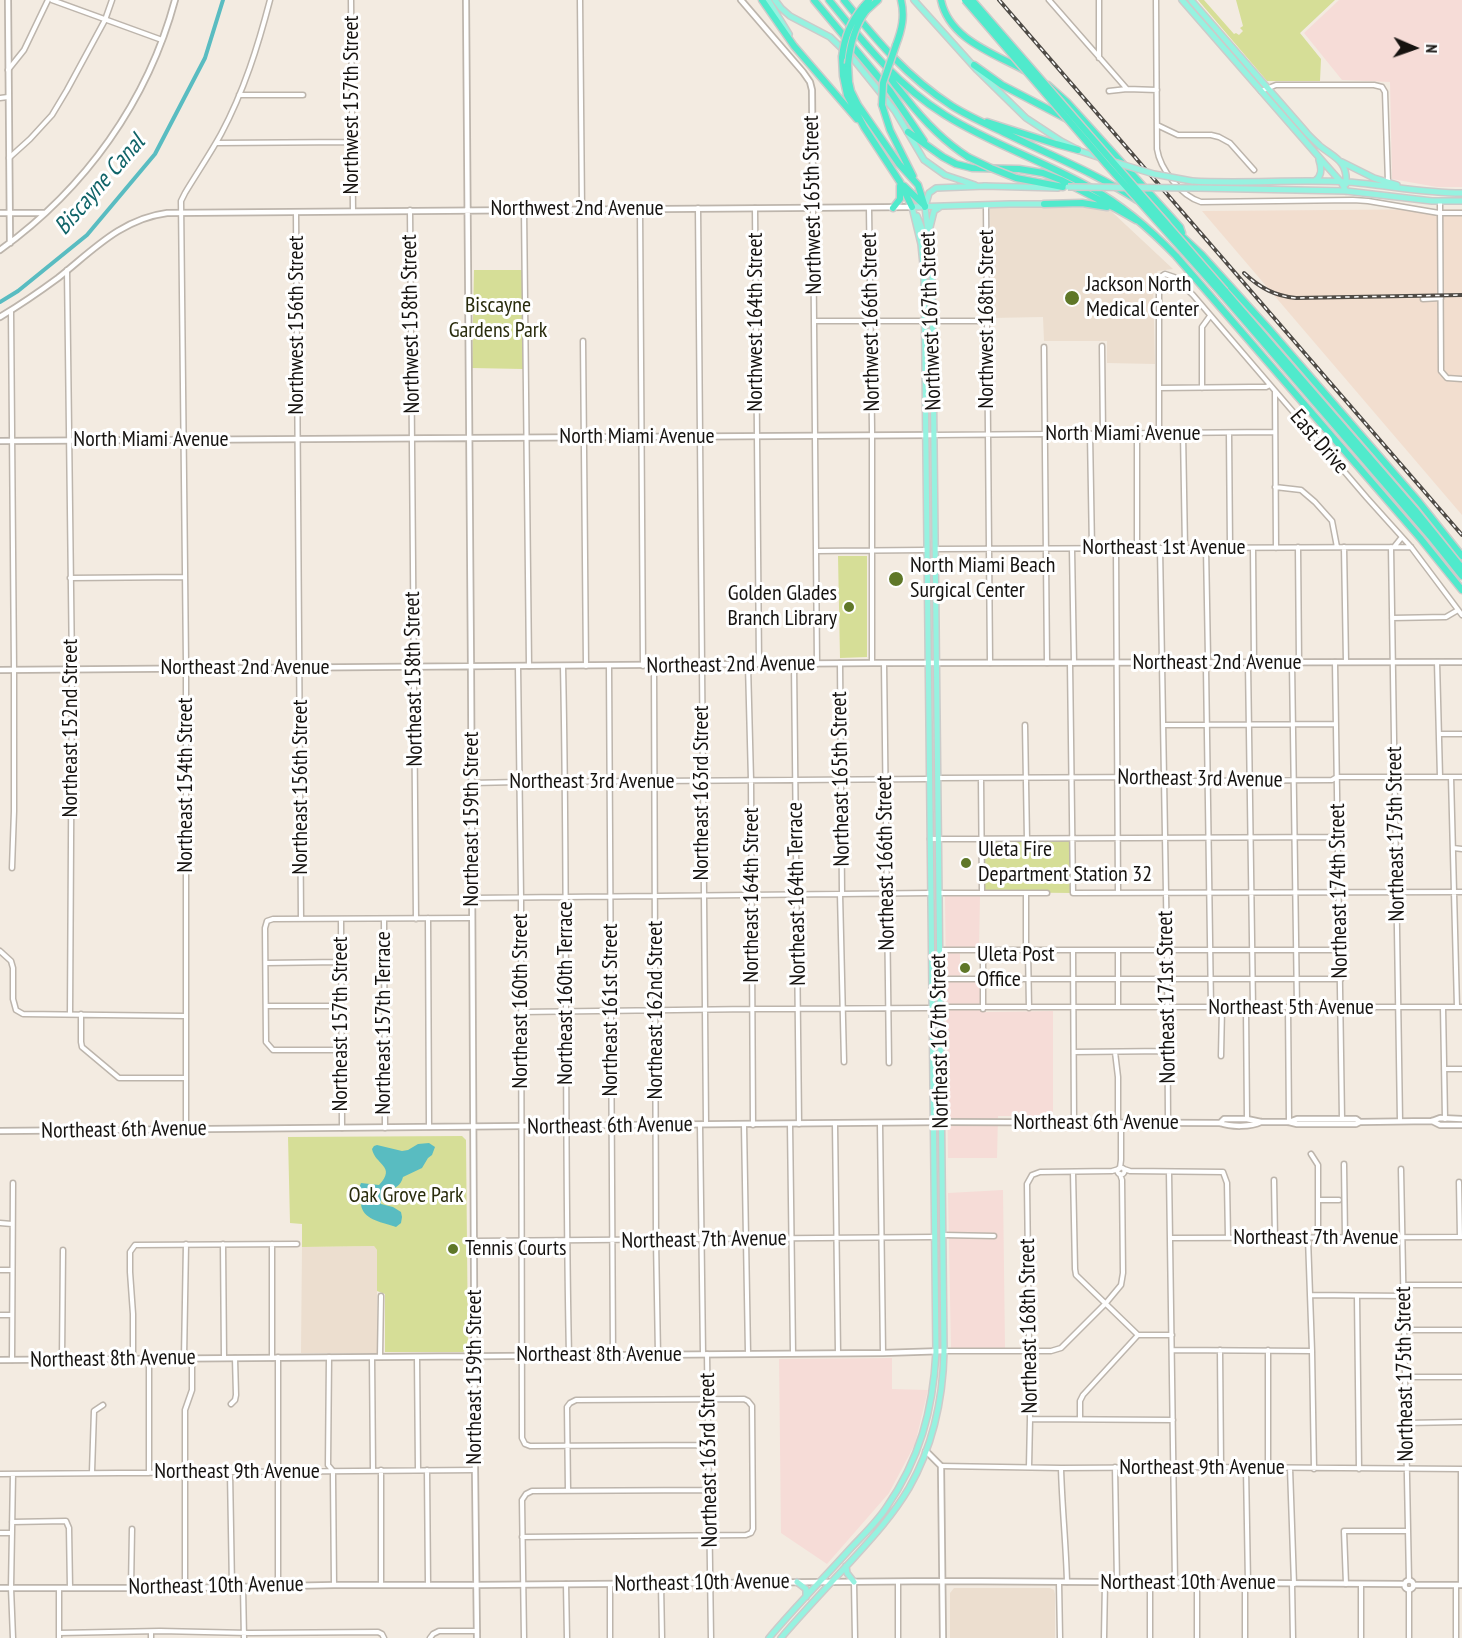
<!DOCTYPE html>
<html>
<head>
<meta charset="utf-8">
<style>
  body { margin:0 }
  #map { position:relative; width:1462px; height:1638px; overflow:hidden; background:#f3ebe1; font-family:"PT Sans Narrow",sans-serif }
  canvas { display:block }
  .north { position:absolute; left:1384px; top:18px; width:60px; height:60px; -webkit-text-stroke:4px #fff; paint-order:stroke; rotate:92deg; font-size:16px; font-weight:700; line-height:24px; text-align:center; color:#161310 }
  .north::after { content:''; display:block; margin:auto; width:21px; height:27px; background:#161310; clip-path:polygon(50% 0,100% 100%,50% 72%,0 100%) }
</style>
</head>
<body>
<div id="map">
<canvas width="1462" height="1638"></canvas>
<div class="north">N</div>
</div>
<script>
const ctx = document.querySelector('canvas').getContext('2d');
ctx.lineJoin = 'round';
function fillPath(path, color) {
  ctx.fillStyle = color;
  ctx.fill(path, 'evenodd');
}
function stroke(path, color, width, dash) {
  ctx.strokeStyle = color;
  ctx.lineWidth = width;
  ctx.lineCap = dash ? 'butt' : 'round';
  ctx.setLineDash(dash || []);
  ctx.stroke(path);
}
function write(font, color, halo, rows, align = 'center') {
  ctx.font = font + ' "PT Sans Narrow",sans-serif';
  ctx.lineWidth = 6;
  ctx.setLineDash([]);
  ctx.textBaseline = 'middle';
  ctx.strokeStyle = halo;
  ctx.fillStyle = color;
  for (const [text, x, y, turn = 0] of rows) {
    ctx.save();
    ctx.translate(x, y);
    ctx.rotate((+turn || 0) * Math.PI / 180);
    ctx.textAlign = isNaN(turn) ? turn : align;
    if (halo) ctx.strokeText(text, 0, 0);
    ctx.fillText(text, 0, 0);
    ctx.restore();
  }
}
const commercial = new Path2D(`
  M1339,0H1462V187H1437L1392,179L1390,82L1342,80L1304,33Z
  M945,896H980L979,948L960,947V981L981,982V1012L1053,1011V1116H998L997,1158H948Z
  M1003,1190L1005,1348L951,1349L948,1193Z
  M892,1358V1389L928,1390L915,1444L889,1493L827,1564L781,1533L779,1359Z`);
const industrial = new Path2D(`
  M1462,209V515L1202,211Z`);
const built = new Path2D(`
  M990,208H1098L1111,211L1173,269L1158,271L1153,279L1155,364L1107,363V341H1044L1043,317L991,318Z
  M374,1246L377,1250V1353H301L302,1247Z
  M954,1588H1050L1054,1590L1055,1594V1638H950V1593Z`);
const green = new Path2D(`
  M1198,0H1204L1234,34L1236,33L1239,35L1243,31L1240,28L1243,26L1236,0H1335L1300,33L1321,59L1320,81H1267Z
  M474,270H522L523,369L472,368Z
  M838,556H867V657L840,658Z
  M982,841H1071V893L984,892Z
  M462,1136L466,1140L468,1348L463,1352H385V1294L377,1291V1250L374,1246L302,1247V1224L290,1223L288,1137Z`);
const water = new Path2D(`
  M429,1143L435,1147L432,1155L428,1158L422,1168L403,1177C401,1186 394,1189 385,1192L381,1201V1204L393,1207L401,1212L402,1217L401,1223L396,1227L393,1226C381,1222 362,1219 361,1204C361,1197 362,1195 358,1190L361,1183L379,1185C397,1166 375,1165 372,1149L374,1146L377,1145L402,1151L408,1150L418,1144Z`);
const canal = new Path2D(`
  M0,302L18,291L87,235L155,154L205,58L223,0`);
const street = new Path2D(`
  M52,0L162,40
  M351,0L353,211
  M580,0L582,209
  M1049,0L1127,89
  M1156,0L1157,149C1160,169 1181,196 1201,202L1353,200L1368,201L1439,213H1462
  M1099,58V0
  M8,70L24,50L48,0
  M1109,91L1127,89L1157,90
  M1261,91L1276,85H1374L1382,87L1385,92L1388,182
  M239,95H303
  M0,98L8,97
  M1157,125L1178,135H1211L1219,137L1230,143L1254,170
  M217,143L352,142
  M9,158L30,139L52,115L67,90L105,20L112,0
  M1440,202L1441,371L1447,378L1462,379
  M986,205L990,663
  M698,208L706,1124
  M755,208L759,664
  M813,208L817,664
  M869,208L872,429V663
  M524,209L529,666
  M640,209L643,666
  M410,210L416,919
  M296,212L301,919
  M67,270L72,669L70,1014
  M1423,299L1441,298
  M11,311L14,670V811L12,868
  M814,321H924
  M933,321H986
  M583,341L586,666
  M1102,346L1103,434
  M1044,347L1047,663
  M1159,388L1251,387H1266L1270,385
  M1202,388V327L1210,316
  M1275,391L1276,548
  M1159,433V278L1165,274L1174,277L1193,295L1367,498L1411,547L1462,615
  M1183,433L1185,548
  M1229,433L1230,547
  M1090,434L1092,549
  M934,435L1275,432
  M1275,487L1301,490L1315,502L1332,521L1337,547
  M1298,547L1299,663
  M1344,547L1346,662
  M1391,547L1400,1121
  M1394,547L1402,537
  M1116,548L1118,893
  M1137,548V433
  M1160,548L1167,951L1168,1122
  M1206,548L1208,658L1206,667L1211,1008
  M1253,548L1254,663
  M935,549L1411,547
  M1072,549L1074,663
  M816,551L926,550
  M70,578L185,577
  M1392,618L1446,617L1458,610
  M1335,662L1342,1119
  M1437,662L1440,777
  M840,663L842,894
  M884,663L889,1063
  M1070,663L1073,893L1462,892
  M1248,663L1253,1008
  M1292,663L1297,1007
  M794,664L799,1124
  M654,665L656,1240L658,1355
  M748,665L751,780L753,1125
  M518,666L521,898L522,1438L525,1444L530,1446L708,1445
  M563,666C568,896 564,1126 569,1355
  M609,666L613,1355
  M1025,725L1027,840
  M1163,725L1336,724
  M1439,734H1462
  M1451,777L1457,1007
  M938,778L1159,777L1168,781L1332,780L1337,777H1462
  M981,778L982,893
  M472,783L519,782L929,779
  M930,839L1337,837
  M1453,848L1462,849
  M939,893H1047
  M1026,893V950
  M840,894L844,1062
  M473,898L930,893
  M428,918L429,1127
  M341,919L342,1128
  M384,919L385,1128
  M940,950H1340
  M1028,950L1029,1008
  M1073,950L1074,1123
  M0,951L11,961L13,968V999L16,1010L23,1014L185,1016
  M983,951V1009
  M1118,951V1007
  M266,963L341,962
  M940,979H1341
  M266,1006H341
  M940,1007H1462
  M1288,1007L1289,1122
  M1443,1007L1445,1119
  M1246,1008L1247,1119
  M521,1012L752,1009L931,1008
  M81,1014V1042L82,1047L119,1078H186
  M342,1050H273L266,1042L265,928L267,921L273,919L472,918
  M1074,1052L1168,1051
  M1115,1052L1118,1077V1123
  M1221,1056L1222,1008
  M1444,1069H1462
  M790,1124L793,1353
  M835,1124L838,1353
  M880,1124L883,1353
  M700,1125L703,1354
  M744,1125L748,1353
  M186,1129V663L181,201L185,193C197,173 210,154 221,134C244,91 258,46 270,0
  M1311,1154L1318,1165V1238
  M1344,1164L1345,1238
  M1117.5 1171a3.5 3.5 0 1 1 7 0a3.5 3.5 0 1 1-7 0Z
  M1120,1168L1121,1160V1123
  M1124,1169L1130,1171L1223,1172L1227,1183L1228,1237
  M1401,1169L1409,1580
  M1073,1172L1075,1269L1076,1275L1138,1335H1172
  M1169,1172L1175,1583
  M1274,1180L1275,1238
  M1459,1182L1460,1237
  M1318,1200H1339
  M0,1223L12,1224
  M943,1235L994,1236
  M1170,1238L1462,1237
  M1308,1238L1312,1351L1314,1469
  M475,1241L934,1237
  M223,1244L224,1358
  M0,1270H12
  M1404,1285H1462
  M1311,1295L1404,1296
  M1357,1296L1359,1469
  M0,1315H12
  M1404,1330H1462
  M1172,1350L1312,1351
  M1220,1350L1221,1467
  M1268,1350V1468
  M944,1351H1051L1061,1348L1106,1303L1121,1285L1123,1273L1122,1180L1120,1174
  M707,1354L711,1638
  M329,1357L328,1465L333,1471V1477L334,1585
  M372,1357L373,1470
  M380,1357L381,1296
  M417,1357L418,1470
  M133,1358V1314L130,1272V1252L135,1245L297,1244
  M184,1358L186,1244
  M272,1358V1244
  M62,1359L63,1250
  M12,1360L13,1183
  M1405,1377H1462
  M231,1404L235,1400L236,1395L235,1358
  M1080,1418V1401L1083,1395L1138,1335
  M1030,1419L1173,1420
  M1406,1423L1462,1422
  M941,1466L1061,1468L1221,1467L1462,1469
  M1029,1467L1030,1419L1027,1184L1032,1175L1040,1172L1112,1171L1119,1169
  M1115,1467L1117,1582
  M1061,1468C1062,1506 1066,1544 1067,1582
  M1246,1468L1248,1583
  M1290,1468L1294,1584
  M1461,1469V1585
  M381,1470V1585
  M427,1470L428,1585
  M92,1472L94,1411L103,1405
  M230,1472L232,1587
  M149,1473V1359
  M0,1474L475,1470
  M13,1474L11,1588L13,1638
  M12,1522L66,1521L69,1528L70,1588
  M0,1533H12
  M522,1537L746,1535L751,1533L753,1529L752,1406L748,1401L744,1399L576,1400L570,1403L567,1407L568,1491
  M854,1582L855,1638
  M898,1582V1638
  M1059,1582L1060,1638
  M1197,1583V1638
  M1245,1583V1638
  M566,1584L567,1638
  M610,1584V1638
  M661,1584L662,1638
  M1292,1584L1293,1638
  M1346,1584L1344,1531H1408
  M278,1585V1357
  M1456,1585V1638
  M243,1587L244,1638
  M131,1588L132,1529
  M185,1588V1410L192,1390V1358
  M59,1589V1638
  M1409,1589V1638
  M59,1633L160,1631L249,1633L378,1632L382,1634L384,1638
  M151,1638V1632
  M430,1638L433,1634L439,1631H477
  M524,1638L522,1500L526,1494L532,1491L708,1490
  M1104,1638L1105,1582
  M1150,1638V1582
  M1361,1638V1584`);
const secondary = new Path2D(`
  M8,0L10,243
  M466,0L471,667L475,1470L477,1638
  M741,0L803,72L810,82L812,90L813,208
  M0,213H45
  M0,250C85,189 148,101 175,0
  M0,317C20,305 39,292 58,278C92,251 121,219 167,213L912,207
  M0,441L934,435
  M0,670L872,663L1462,662
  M1432,1121L1440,1125H1462
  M1289,1122L1297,1119H1356L1360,1122L1432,1121L1440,1118L1462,1119
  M1220,1123L1224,1119H1247L1261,1122H1289L1297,1124H1356L1360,1122
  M0,1131L942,1122L1220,1123C1231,1127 1251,1127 1261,1122
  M0,1360L883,1353L944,1351
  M926,1451L941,1466L943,1638
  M1404.5 1585a4.5 4.5 0 1 1 9 0a4.5 4.5 0 1 1-9 0Z
  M1414,1585H1462
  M0,1588H185L334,1585H476L943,1581L1404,1584`);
const primary = new Path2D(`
  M768,0L789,34
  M775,0L781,8L790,16L830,37L854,60L895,111L924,160L945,175L975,185
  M914,0L977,70L1026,118L1061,141L1080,151L1101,158
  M1182,0L1325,164L1341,182L1346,191
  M1191,0L1306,132C1310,137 1315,141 1320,146C1335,158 1348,161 1346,184
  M1342,162L1374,178L1397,185
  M1192,181C1244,184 1296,179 1348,182C1386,185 1424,193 1462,193
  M1315,181C1322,176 1322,169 1319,160
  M984,186L1058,188
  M1198,188L1346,191L1432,201H1462
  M912,207L1010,204H1044
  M917,216L928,244
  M930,227L934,211L940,207
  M846,1566L847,1573L854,1582
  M797,1582L806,1589V1597
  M769,1638C795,1607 823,1579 850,1549C862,1536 876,1523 886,1508C920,1459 933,1410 936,1352L924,274L921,244L912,207
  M781,1638C804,1611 828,1586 852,1560C873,1537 893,1515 909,1488C933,1446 943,1400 944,1351L932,265L925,207L929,193L936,188L986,186`);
const highway = new Path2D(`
  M762,0L794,46L857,119
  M814,0L890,91L924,141
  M829,0C864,43 897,85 945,115C991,144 1044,161 1091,188C1124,206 1151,230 1176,256L1420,538L1462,590
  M844,0C877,41 907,77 952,106C968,116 984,123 1001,131C1047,154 1094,172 1137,200
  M941,0C949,39 993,53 1024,70
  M863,7L869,0
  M866,11L878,0
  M896,45C902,29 905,16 901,0
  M842,57L843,76L847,95L864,127L900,182L912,207
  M848,64L849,82L851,91L858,105L899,164L918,185L925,207
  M974,65L1002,85L1071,121L1083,129
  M886,72C892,81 899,90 906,98C924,121 943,141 968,157
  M1048,85L1067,102L1180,227L1182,233
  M882,105L890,130L913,176
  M987,122L1056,144L1078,150
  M908,132L943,157L956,164L972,168L1019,169L1043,173L1061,180L1113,207L1136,220
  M1016,178L1063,187
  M904,186L925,206
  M1044,204L1082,203L1107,207
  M893,208L900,199V186
  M1169,224L1202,255L1269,329L1419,502L1462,556
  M1225,291L1415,510L1462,568
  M1222,294L1430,536L1462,576`);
const rail = new Path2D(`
  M999,0L1462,535
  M1244,273C1260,288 1275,296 1296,298L1462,295`);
const primaryBridge = new Path2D(`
  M1114,162L1154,174L1192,181
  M1068,187L1198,188`);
const highwayBridge = new Path2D(`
  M965,0L1106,164L1222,294
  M972,0L1225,291
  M842,57C844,38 851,21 863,7
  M848,64C850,45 854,27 866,11
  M882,105L883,83L896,45
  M968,157L991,168L1016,178`);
const markers = [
  [1072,298,8,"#5f7728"],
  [896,579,8,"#5f7728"],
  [849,607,6,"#5f7728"],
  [966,863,6,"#5f7728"],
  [965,968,6,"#5f7728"],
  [453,1249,6,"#5f7728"]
];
const streetNames = [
  ["Northwest 157th Street",352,105,-90],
  ["Northwest 165th Street",813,205,-91],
  ["Northwest 2nd Avenue",577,209],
  ["Northwest 168th Street",987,319,-90],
  ["Northwest 167th Street",931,321,-92],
  ["Northwest 164th Street",756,322,-90],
  ["Northwest 166th Street",871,322,-91],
  ["Northwest 158th Street",411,324,-91],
  ["Northwest 156th Street",297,325,-90],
  ["North Miami Avenue",1123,434],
  ["North Miami Avenue",637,437],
  ["North Miami Avenue",151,440],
  ["East Drive",1319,442,49],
  ["Northeast 1st Avenue",1164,548],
  ["Northeast 2nd Avenue",1217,663],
  ["Northeast 2nd Avenue",731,665,-1],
  ["Northeast 2nd Avenue",245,668],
  ["Northeast 158th Street",414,679,-91],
  ["Northeast 152nd Street",71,728,-90],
  ["Northeast 165th Street",841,779,-91],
  ["Northeast 3rd Avenue",1200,779,1],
  ["Northeast 3rd Avenue",592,782],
  ["Northeast 154th Street",186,785,-90],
  ["Northeast 156th Street",301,787,-90],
  ["Northeast 163rd Street",702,793,-90],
  ["Northeast 159th Street",472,819,-90],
  ["Northeast 175th Street",1396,834,-91],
  ["Northeast 166th Street",886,863,-91],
  ["Northeast 174th Street",1339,891,-91],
  ["Northeast 164th Terrace",797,894,-91],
  ["Northeast 164th Street",752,895,-90],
  ["Northeast 160th Terrace",566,993,-90],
  ["Northeast 171st Street",1167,997,-91],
  ["Northeast 160th Street",521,1001,-90],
  ["Northeast 5th Avenue",1291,1008],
  ["Northeast 161st Street",611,1010,-90],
  ["Northeast 162nd Street",656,1010,-90],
  ["Northeast 157th Terrace",384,1023,-90],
  ["Northeast 157th Street",341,1024,-90],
  ["Northeast 167th Street",940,1041,-91],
  ["Northeast 6th Avenue",1096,1123],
  ["Northeast 6th Avenue",610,1126,-1],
  ["Northeast 6th Avenue",124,1130,-1],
  ["Northeast 7th Avenue",1316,1238],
  ["Northeast 7th Avenue",704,1240,-1],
  ["Northeast 168th Street",1029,1326,-91],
  ["Northeast 8th Avenue",599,1355],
  ["Northeast 8th Avenue",113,1359,-1],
  ["Northeast 175th Street",1405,1374,-91],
  ["Northeast 159th Street",475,1377,-90],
  ["Northeast 163rd Street",709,1460,-91],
  ["Northeast 9th Avenue",1202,1468],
  ["Northeast 9th Avenue",237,1472],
  ["Northeast 10th Avenue",702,1583,-1],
  ["Northeast 10th Avenue",1188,1583],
  ["Northeast 10th Avenue",216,1586,-1]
];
const poiNames = [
  ["Jackson North",1086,285],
  ["Medical Center",1086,310],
  ["North Miami Beach",910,566],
  ["Surgical Center",910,591],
  ["Golden Glades",837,594,"right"],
  ["Branch Library",837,619,"right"],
  ["Uleta Fire",978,850],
  ["Department Station 32",978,875],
  ["Uleta Post",977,955],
  ["Office",977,980],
  ["Tennis Courts",465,1249]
];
const parkNames = [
  ["Biscayne",498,306],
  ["Gardens Park",498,331],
  ["Oak Grove Park",406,1196]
];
const waterNames = [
  ["Biscayne Canal",100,185,-49]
];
fillPath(commercial, '#f6dcd7');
fillPath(industrial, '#f2decf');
fillPath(built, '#ecdecf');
fillPath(green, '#d6de97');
fillPath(water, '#59bcc1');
stroke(canal, '#59bcc1', 4);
stroke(street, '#bdb5ac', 7);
stroke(secondary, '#bdb5ac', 8);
stroke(primary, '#cccbca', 8);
stroke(highway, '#cccbca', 9);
stroke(street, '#fff', 4);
stroke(secondary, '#fff', 4.5);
stroke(primary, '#96f2e0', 5);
stroke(highway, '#50eacc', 6);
stroke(rail, '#4f4b46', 4);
stroke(rail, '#fff', 1.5, [4.5]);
stroke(primaryBridge, '#cccbca', 8, []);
stroke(highwayBridge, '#cccbca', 9, []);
stroke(primaryBridge, '#96f2e0', 5);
stroke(highwayBridge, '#50eacc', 6);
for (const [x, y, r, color] of markers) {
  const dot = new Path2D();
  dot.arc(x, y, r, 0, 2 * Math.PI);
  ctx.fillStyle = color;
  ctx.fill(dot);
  stroke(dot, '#fff', 2);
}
write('22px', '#161310', '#fff', streetNames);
write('22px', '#161310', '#fff', poiNames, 'left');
write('22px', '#292c0c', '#fff', parkNames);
write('italic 24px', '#106468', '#fff', waterNames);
</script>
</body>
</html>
